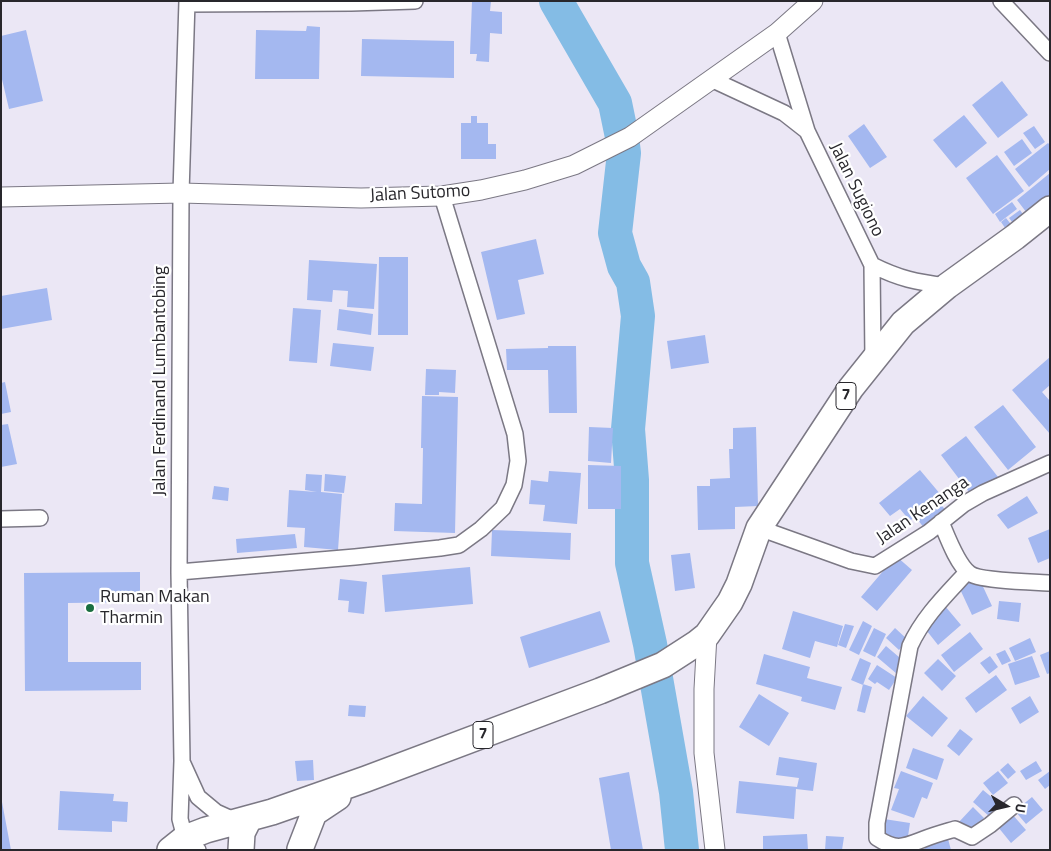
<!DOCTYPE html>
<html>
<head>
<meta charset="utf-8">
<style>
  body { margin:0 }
  #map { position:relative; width:1051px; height:851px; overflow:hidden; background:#ebe7f5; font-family:"Titillium Web",sans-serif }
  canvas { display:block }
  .frame { position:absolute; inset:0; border:2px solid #28272c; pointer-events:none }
  .north { position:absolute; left:981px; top:781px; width:50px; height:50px; -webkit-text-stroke:4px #fff; paint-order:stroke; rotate:99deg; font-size:14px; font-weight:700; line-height:20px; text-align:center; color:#28272c }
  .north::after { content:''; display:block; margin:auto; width:18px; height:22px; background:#28272c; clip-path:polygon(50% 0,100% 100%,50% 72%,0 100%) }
</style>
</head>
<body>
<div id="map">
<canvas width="1051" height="851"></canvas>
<div class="frame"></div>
<div class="north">U</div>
</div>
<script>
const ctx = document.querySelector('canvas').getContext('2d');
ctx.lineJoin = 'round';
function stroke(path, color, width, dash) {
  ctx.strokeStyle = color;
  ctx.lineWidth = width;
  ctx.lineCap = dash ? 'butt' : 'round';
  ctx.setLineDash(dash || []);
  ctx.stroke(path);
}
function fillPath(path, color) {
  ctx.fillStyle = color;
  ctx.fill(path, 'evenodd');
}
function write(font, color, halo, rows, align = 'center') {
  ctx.font = font + ' "Titillium Web",sans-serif';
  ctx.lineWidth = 4.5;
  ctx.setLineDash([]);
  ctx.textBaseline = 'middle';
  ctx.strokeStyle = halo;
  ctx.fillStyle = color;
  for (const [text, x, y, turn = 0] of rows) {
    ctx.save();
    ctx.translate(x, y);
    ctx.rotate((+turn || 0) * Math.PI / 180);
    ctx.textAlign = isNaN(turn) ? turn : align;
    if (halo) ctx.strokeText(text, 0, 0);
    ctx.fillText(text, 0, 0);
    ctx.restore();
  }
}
const river = new Path2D(`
  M556,1L615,103L622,137L624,153L615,233L624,266L633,282L638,316L628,429L632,480V563L650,644L676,792L682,850`);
const building = new Path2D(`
  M472,1H491L490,11L502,12V34L490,33L489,62L476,61L477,54H470Z
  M307,26L320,27L319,79H255L256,30L306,31Z
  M26,30L43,101L9,109L1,75V36Z
  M362,39L454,41V78L361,76Z
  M1002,81L1028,115L998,138L972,105Z
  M964,115L987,143L956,168L933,140Z
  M471,116H477V123H488V144H496V159H461V123H471Z
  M864,124L887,157L870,168L848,136Z
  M1034,126L1045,142L1035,149L1023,133Z
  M1022,139L1032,153L1014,166L1004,152Z
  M1048,143L1050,145V169L1029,187L1015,169Z
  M997,155L1024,191L993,214L966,178Z
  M1050,173V208L1033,221L1017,200Z
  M1012,202L1017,209L1000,222L995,214Z
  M1020,210L1029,223L1019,231L1009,218Z
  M1006,218L1018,233L1012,238L1001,222Z
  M536,239L544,274L518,280L525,314L497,320L481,252Z
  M379,257H408V335H378Z
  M309,260L377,264L374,309L347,307L348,291L333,290L332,302L307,300Z
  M47,288L52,320L1,329V296Z
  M293,308L321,310L317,363L289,361Z
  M339,309L373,314L371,335L337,330Z
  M705,335L709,363L671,369L667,341Z
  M333,343L374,347L371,371L330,366Z
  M548,346H576L577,413H549L548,370H507L506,349L548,348Z
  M1050,357V385L1042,392L1050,401V434L1012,390Z
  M426,369L456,370L455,393L439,392V395H425Z
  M5,382L11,412L1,414V383Z
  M422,396L458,397L455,533L394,531L395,503L422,504L423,448H421Z
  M1003,405L1036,447L1008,470L974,427Z
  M8,424L17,464L1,467V425Z
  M589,427L613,428L611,463L588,461Z
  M756,427L758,506L735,507V529L698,530L697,486H710V479L730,478L729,449H733V428Z
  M966,436L998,477L972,496L941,455Z
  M588,465L621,466V509H588Z
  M920,470L941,495L936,499L949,514L927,532L915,516L910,521L900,509L890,516L879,503Z
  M549,471L581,473L577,524L543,521L545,505L529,504L531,480L548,482Z
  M306,474L322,475L321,492L342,494L338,550L304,547L305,528L287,527L289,490L317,492L305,490Z
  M325,474L346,476L344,493L324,491Z
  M214,486L229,488L228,501L212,499Z
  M1027,496L1038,513L1008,529L997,515Z
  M1050,529V558L1038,563L1028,538Z
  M492,530L571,533L570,560L491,556Z
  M295,534L297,548L237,553L236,539Z
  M690,553L695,588L675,591L671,555Z
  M896,556L912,570L877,611L861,597Z
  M470,567L473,604L385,612L382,575Z
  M140,572V602L68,603V662H141V690L25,691L24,573Z
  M979,578L992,606L972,615L959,587Z
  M340,579L367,582L364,614L348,612L349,601L338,600Z
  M999,601L1021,603L1019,622L997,619Z
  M945,606L961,625L938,645L923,626Z
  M600,611L610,642L529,668L520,637Z
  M793,611L843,626L837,647L815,641L810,658L782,649Z
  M863,621L872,626L859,655L849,650Z
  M845,624L854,626L846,648L838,645Z
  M874,628L886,634L875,657L863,651Z
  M895,628L908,640L899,650L886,638Z
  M970,632L983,649L954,672L941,655Z
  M1030,638L1036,652L1015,661L1009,648Z
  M886,646L906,663L897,674L877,657Z
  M1005,650L1011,661L1002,665L996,654Z
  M1050,651V673L1047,674L1040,655Z
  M764,654L810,667L807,678L842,687L835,710L801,701L802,697L756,684Z
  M990,656L998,667L989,674L980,663Z
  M1032,656L1040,677L1015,685L1008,664Z
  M860,658L871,663L863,685L851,680Z
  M938,659L956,676L942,691L924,673Z
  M877,665L897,678L889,690L877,682L875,684L868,679Z
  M996,675L1007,690L976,713L965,698Z
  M863,684L872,687L865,713L857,711Z
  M759,694L789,713L769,746L739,727Z
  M923,696L948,718L932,737L906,716Z
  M1030,696L1039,712L1020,724L1011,708Z
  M349,705L366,706L365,717L348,716Z
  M960,729L973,739L959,756L947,746Z
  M913,748L944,759L937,780L906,768Z
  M779,757L817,763L813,791L796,789L794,819L736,813L739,781L797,787L799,778L776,775Z
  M313,760L314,780L297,781L295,761Z
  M1036,761L1042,771L1026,780L1020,771Z
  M1008,763L1016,772L1008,779L1000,770Z
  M901,771L933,783L927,799L922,797L914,818L891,810L899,789L894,788Z
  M998,771L1008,783L993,795L983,783Z
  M1050,771V785L1045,789L1038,780Z
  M629,772L643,850H611L599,778Z
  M983,790L1000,804L990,817L973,802Z
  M60,791L114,794L113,801L128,802L127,822L112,821V832L58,830Z
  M1032,797L1043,810L1026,824L1015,811Z
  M1,802H2L11,850H1Z
  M973,807L984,818L970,833L958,823Z
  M1012,814L1026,830L1011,843L998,827Z
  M884,819L910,823L907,843L880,838Z
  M807,834L808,850H763V836Z
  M826,836L844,837L842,850H825Z
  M948,839L951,850H925L924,846Z`);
const minor = new Path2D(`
  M187,1L181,193L179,572L182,761L180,819L185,838L198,850
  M1001,1L1050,53
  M351,3L415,1
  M187,4L351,3V1
  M777,33L807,131L872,265L873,360
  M711,79L784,113L807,131
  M872,265C900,279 916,282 947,286
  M1,519L40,518
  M941,522C947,536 957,564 969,573C978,581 1035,582 1050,583
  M759,528L851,561L875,566L929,532L964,504L983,493L1050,463
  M179,572L355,557L440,548L459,545L481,529L503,508L514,485L518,461L515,434L442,196
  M967,572C946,595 923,617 910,646L877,823V838C897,851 903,847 924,839C934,835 945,832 955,829L972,837L990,825L1014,805
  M183,764L198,797L216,812L236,821`);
const tertiary = new Path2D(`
  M1,197L181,193L361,198L442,196L481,190L525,180L574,165L630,137L777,33L813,1
  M707,635L704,689V753L715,850`);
const trunk = new Path2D(`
  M300,849L314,813L338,797
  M170,850L185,838L206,830L272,812L366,779L600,691L663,665L697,643L707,635L730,602L739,584L759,528L851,388L903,323L947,286L1015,237L1050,209
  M241,850L242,833L249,819`);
const markers = [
  [90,608,5,"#1a6e40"]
];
const shields = [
  [846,396,20],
  [483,735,20]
];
const shieldNames = [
  ["7",846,396],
  ["7",483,735]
];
const streetNames = [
  ["Jalan Sugiono",856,190,64],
  ["Jalan Sutomo",420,194,-3],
  ["Jalan Ferdinand Lumbantobing",161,381,-90],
  ["Jalan Kenanga",923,511,-34]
];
const poiNames = [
  ["Ruman Makan",100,598],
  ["Tharmin",100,619]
];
stroke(river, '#84bce5', 34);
fillPath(building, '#a4b8f0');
stroke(minor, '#7b7884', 18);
stroke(tertiary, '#7b7884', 21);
stroke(trunk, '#7b7884', 28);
stroke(minor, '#fff', 15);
stroke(tertiary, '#fff', 19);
stroke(trunk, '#fff', 25);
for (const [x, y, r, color] of markers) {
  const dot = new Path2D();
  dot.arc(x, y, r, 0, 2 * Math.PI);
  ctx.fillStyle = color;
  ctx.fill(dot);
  stroke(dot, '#fff', 2);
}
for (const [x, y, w] of shields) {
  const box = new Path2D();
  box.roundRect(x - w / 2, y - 13.5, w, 27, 4);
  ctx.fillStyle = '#fff';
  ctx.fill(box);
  stroke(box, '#28272c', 1);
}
write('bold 16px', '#28272c', null, shieldNames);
write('18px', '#28272c', '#fff', streetNames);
write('18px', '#28272c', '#fff', poiNames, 'left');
</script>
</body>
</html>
